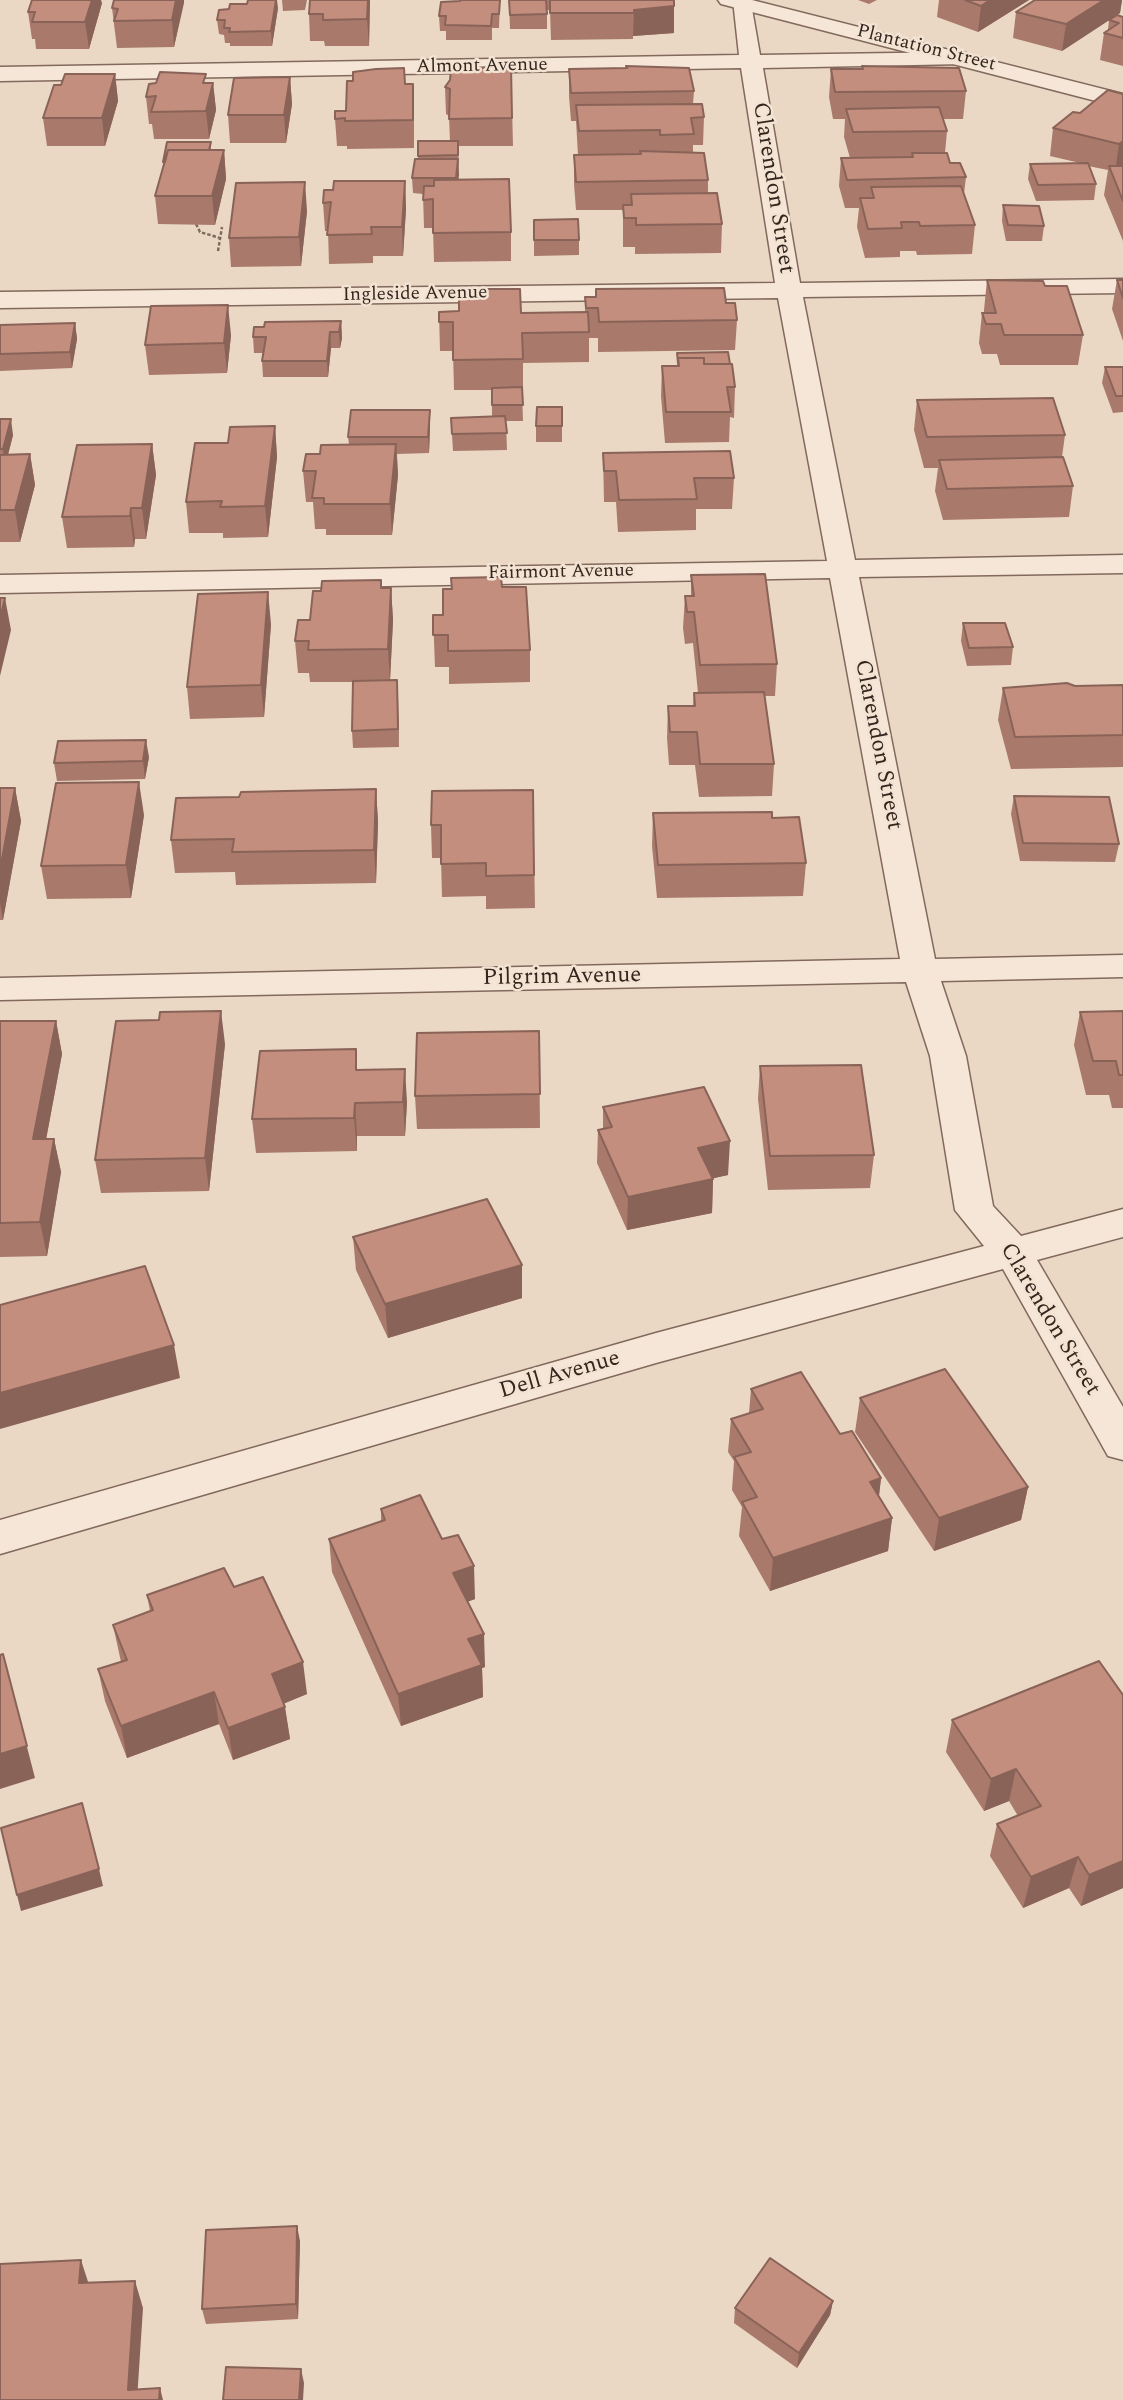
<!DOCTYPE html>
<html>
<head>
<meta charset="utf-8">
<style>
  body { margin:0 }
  canvas { display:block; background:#ead7c4 }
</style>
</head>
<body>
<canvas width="1123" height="2400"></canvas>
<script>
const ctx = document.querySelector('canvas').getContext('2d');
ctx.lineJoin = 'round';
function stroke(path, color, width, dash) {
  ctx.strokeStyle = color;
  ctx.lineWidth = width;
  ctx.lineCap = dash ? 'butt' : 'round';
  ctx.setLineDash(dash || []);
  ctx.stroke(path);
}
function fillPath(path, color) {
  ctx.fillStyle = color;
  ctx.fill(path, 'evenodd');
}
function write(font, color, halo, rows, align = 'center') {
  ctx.font = font + ' Spectral,serif';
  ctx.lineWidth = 5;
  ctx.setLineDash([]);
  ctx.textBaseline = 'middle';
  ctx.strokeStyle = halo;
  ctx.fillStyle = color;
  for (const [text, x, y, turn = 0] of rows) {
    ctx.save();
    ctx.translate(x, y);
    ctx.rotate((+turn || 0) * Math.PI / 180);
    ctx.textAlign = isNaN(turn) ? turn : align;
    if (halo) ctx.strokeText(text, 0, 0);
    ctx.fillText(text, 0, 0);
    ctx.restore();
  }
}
const path = new Path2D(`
  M196,224L200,232L220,238
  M218,251L222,227`);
const minor = new Path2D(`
  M733,0H749L751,3L760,55L964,52L975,58L964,64L763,68L800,283L1123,279V293L803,297L855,560L1123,555V573L859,577L935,959L1123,955V977L941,981L966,1056L993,1206L1021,1236L1123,1209V1237L1037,1260L1123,1407V1460L1108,1456L1003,1269L656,1363L0,1554V1520L656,1333L984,1246L955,1210L930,1056L906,982L0,1000V978L900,959L830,578L0,593V575L827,561L778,298L0,308V292L775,283L741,68L0,81V67L739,55Z`);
const tertiary = new Path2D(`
  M718,0H752L1123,94V108L721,4Z`);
const wall = new Path2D(`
  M114,0H184L174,47L117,48L112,8Z
  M282,0H307L305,10L283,11Z
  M310,0H370L369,46H325L324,41H310L309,14Z
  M500,0L499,28H492V40H446V31H440L439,16Z
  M509,0H674V33L633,36V39L551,40L550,10H547V29H510Z
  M858,0H877L869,4Z
  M939,0H1029L978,32L937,17Z
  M1035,0H1122L1120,13L1062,51L1013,38L1016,12Z
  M102,3L89,49H36L35,39H32L28,12Z
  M278,8L272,46H230V43H225L224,35L219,34L217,20Z
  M1123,17V66L1100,60L1104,33L1108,30L1109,20Z
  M511,66L513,146H458V180L511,232V261L434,262L433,228H424L423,194L413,193L412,178L418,159V141H450L449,116L446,114L445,87Z
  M862,66L966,91L963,119H943L947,131L945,153L950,163L966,177L964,194L975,225L972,254L917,255L916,251H900V257L865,258L857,227L859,208H845L839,186L841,158H850L844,137L845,119H833L829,97L831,69H862Z
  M569,69L694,91L693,104L704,117L703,145H693V153L708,180V193L722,224L721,253L635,254V247H623V210H576L574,184V155H578L576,121H571L569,96Z
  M115,74L118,101L105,146H47L43,118L61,85Z
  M290,77L292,104L286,143H230L228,115Z
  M206,83H213L216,110L209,139H154L152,124H149L146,97Z
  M405,84L414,111V148L347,149V146H337L335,119L346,111Z
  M1123,94V165L1122,166H1123V241L1104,195L1108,170L1088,166L1096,184L1094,200L1036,201L1028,179L1030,164L1080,163L1050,156L1053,128L1080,113Z
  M211,142V150H224L226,179L215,225L158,224L155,196L163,168V162Z
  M405,181L406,209L403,256H373V263L329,264L328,231H325L323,203L333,190Z
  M1003,205L1044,226L1042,241H1006L1002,221Z
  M307,211L301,266L231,267L229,238Z
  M534,220L579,240V255L534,256Z
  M987,280L1045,286L1083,335L1078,365H1000L997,354H982L979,343L982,313H984V310Z
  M1117,280H1123V341L1112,309Z
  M585,297L726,303L737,320L735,350L598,352V338H589V362L523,363V389H522L523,421H506L507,450L453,451L451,418L492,416V390H454L453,351H440L439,312L521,313L585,312Z
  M341,321L342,338L340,348H331L328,377H263L262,361L263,353H254L253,337L264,327Z
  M75,323L77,339L72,368L0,371V325Z
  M231,335L227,373L149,375L145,345Z
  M677,353L730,364L735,387L734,418L730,417L729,442L665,443L661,396L662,366H677Z
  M1105,367H1123V412L1113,413L1102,383Z
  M917,400L1065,435L1062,457L1073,486L1069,517L943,520L935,491L938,468H924L914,430Z
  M562,407V442H536V426Z
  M430,410V426L429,453L397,454L398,475L392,535H326V529H315L313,502H306L303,471L320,454L349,444L348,437Z
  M0,419L13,435L8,455L30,454L35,485L20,542H0Z
  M275,426L277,457L268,537L223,538V533H189L186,502L228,443Z
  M152,444L156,475L146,539H135L134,547L67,548L62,517Z
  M603,453L734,478L732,509H696V530L618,532L616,502H604Z
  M691,575L777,664L775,696H765L774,764L772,796L699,797L695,765H669L667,738L668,706H693L694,693H698L693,643L685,644L683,628L685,596H691Z
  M381,580V588H391L393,620L390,680H397L399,747L353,748L352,731V682H310L309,673H298L295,641L310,620L321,591Z
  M502,587L530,650V682L449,684V667H435L433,615H443Z
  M963,623L1013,647L1011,665L967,666L961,641Z
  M271,624L264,717L190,719L187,687Z
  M1123,685V767L1011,769L998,720L1003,688Z
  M149,757L145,779L57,781L54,763Z
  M0,788H15L21,821L3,920H0Z
  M376,789L378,822L376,883L236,885L235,872L175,873L171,840L239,797Z
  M533,790L535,908L486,909V896L442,897L441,858H432L431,825Z
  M1014,796L1119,844L1115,862L1020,861L1011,814Z
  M653,813L806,863L803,896L657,898L652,846Z
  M144,815L131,898L47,899L41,866Z
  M1123,1011V1108H1112L1109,1095H1086L1074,1045L1080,1012Z
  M0,1021H56L62,1054L46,1139H54L61,1172L47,1256L0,1257Z
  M539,1031L540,1128L417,1129L415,1096Z
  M225,1044L209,1191L101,1193L95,1160Z
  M356,1049L357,1069L407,1102L405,1136H357V1151L256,1153L252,1119Z
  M760,1066L874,1155L870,1188L768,1190L758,1099Z
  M603,1107L728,1175L713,1178L712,1213L627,1230L597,1163L598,1130L603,1129Z
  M353,1237L522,1265V1298L388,1338L356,1270Z
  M751,1389L840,1434L881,1478L879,1496L892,1518L888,1551L770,1591L739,1536L742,1507L732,1490L734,1461L728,1452L731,1419L749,1413Z
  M860,1398L1028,1487L1021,1520L934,1551L855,1432Z
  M381,1509L442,1539L475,1599L467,1602L485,1667L482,1668L483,1697L401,1726L332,1572L329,1539L381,1521Z
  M234,1587L307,1694L284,1703L290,1739L233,1760L219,1724L127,1758L105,1701L98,1669L121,1662L113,1625L150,1611L147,1595Z
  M1099,1661L1123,1888L1081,1906L1069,1888L1023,1908L990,1856L997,1824L1018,1816L1009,1801L984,1811L946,1752L952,1720Z
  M300,2241L298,2319L206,2324L202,2309Z
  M833,2301L830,2315L797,2368L734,2323L735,2308Z`);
const shadedWall = new Path2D(`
  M92,0H101L102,3L89,49L85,22Z
  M176,0H184V3L174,47L172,20Z
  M276,0H277L278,8L272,46L271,31Z
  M368,0H370L369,46L367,19Z
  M990,0H1029L978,32L981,6Z
  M1104,0H1122L1120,13L1062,51L1066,24Z
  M674,6V33L633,36L634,10Z
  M115,74L118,101L105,146L102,118Z
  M290,77L292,104L286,143L284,115Z
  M213,83L216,110L209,139L206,111Z
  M458,141L459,175L457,194L456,178L458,165Z
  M1123,141V165L1115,172L1119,144Z
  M224,150L226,179L215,225L212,196Z
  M405,181L406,209L403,256L402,227Z
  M305,182L307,211L301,266L299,237Z
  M228,305L231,335L227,373L224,343Z
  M341,321L342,338L340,348L339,332Z
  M75,323L77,339L72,368L70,352Z
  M330,332L331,348L328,377L327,361Z
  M430,410V426L429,453L428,437Z
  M11,419L13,435L5,466L3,449Z
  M275,426L277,457L268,537L265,506Z
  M152,444L156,475L146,539L142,508Z
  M396,444L398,475L392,535L390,504Z
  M30,454L35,485L20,542L15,510Z
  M131,508L135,539L134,547L130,516Z
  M391,588L393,620L390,681L388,649Z
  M268,592L271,624L264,717L261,685Z
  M5,598L11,630L0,676V619Z
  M397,680L398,697L399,747L398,729Z
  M146,740L149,757L145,779L143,761Z
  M139,782L144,815L131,898L126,865Z
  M15,788L21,821L3,920L0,903V870Z
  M376,789L378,822L376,883L374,850Z
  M221,1011L225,1044L209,1191L205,1158Z
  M56,1021L62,1054L40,1172L33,1139Z
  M405,1069L407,1102L405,1136L403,1102Z
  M355,1103L357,1136V1151L354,1118Z
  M54,1139L61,1172L47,1256L40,1222Z
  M730,1141L728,1175L697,1182L698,1148Z
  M713,1179L712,1213L627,1230L628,1197Z
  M522,1265V1298L388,1338L385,1304Z
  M174,1345L180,1378L0,1429V1393Z
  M881,1478L877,1512L870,1482Z
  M1028,1487L1021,1520L934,1551L939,1518Z
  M892,1518L888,1551L770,1591L773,1558Z
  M474,1566L475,1599L455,1606L453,1573Z
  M484,1634L485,1667L482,1668L483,1697L401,1726L398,1694L468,1639Z
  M3,1654L35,1778L0,1789V1754Z
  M303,1662L307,1694L276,1707L272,1674Z
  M214,1692L219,1724L127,1758L121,1726Z
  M285,1707L290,1739L233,1760L228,1728Z
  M1016,1769L1009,1801L984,1811L991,1779Z
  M1078,1857L1069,1888L1023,1908L1031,1877Z
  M1123,1861V1888L1081,1906L1089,1875Z
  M99,1869L103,1886L21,1911L17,1895Z
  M297,2226L300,2241L298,2319L296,2304Z
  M81,2260L90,2288L79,2283Z
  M135,2281L143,2308L137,2400L128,2390Z
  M833,2301L830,2315L797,2368L799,2353Z
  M301,2369L304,2383L303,2400H299Z
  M160,2388L163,2400H159Z`);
const building = new Path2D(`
  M32,0H92L85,22H32L35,12H28Z
  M114,0H176L172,20L114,21L118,9L112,8Z
  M248,0H276L271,31L229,32L230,28H224L225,20H217L219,10L229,9L230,4H247Z
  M310,0H368L367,19L323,20V14H309Z
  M460,0H500L499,14H492L491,26L445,25L446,16H439L441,2L460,1Z
  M509,0H546L547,14L510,15Z
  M550,0H674V6L634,10V13H550Z
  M965,0H990L981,6Z
  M1035,0H1104L1066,24L1016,12Z
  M1117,15L1123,17V38L1104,33L1119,23L1109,20Z
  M511,66L512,118L449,119L450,89L445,87L450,80L451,69Z
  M626,66L689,68L694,91L571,93L569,69L627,68Z
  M862,66L959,68L966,91L835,92L831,69H863Z
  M404,68L405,84H413V120L345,121V118L335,119V111H346L347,81H353V72L376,69Z
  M160,72L206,74L203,83H213L206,111L151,112L156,96L146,97L149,84L156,83Z
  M65,74H115L102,118H43L54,85H61Z
  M290,77L284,115H228L234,78Z
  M1108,90L1123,94V141L1119,144L1053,128L1073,112L1080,113Z
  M702,104L704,117L691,118L694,134L660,135V130L579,131L576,105Z
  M939,107L947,131L853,132L846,109Z
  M418,141H458V155L418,156Z
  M167,142H211L209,150H168L165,162H163Z
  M168,150H224L212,196H155Z
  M640,151L704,153L708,180L576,182L574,155L641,154Z
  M912,153H947L950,163H960L966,177L847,180L841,158L913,157Z
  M415,159H458L456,178H412Z
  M1088,163L1096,184L1038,185L1030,164Z
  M1109,166H1123V201Z
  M509,179L511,232L433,233V199L423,200L424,186H434V180Z
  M334,181H405L402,227H371L372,234L327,235L331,202L323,203L324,190H333Z
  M305,182L299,237L229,238L236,183Z
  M961,186L975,225L920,226L919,222H901L902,228L868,229L860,198H874L871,187Z
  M717,193L722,224L636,225V218H624L623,205H632L631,194Z
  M1003,205L1039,206L1044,226L1008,225Z
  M578,219L579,240H534V220Z
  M987,280L1043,281L1045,286H1067L1083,335H1004L1001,324H986L982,313H996Z
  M1117,280H1123V298Z
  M724,288L726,303H735L737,320L599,322L598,308H586L585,297H596V289Z
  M481,289H520L521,313L588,312L589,332L522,333L523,359L453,360V322H439V312L459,311V295H482Z
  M228,305L224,343L145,345L151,306Z
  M341,321L339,332H330L327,361H262L266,337H253L254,327H264L265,322Z
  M75,323L70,352L0,354V325Z
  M728,352L730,364H704V358H678V363L677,353Z
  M678,358H704V364H732L735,387H727L731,412H666L662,366H679Z
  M1105,367H1123V396H1116Z
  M522,387L523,405H492V388Z
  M1053,398L1065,435L927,437L917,400Z
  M537,407H562V426H536Z
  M351,410H430L428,437H348Z
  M505,416L507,433L452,434L451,418Z
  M0,419H11L3,449H0Z
  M275,426L265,506L220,507L222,501L186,502L195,443H228L230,427Z
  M152,444L142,508H131L130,516L62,517L77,445Z
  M396,444L390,504H324V498H312L316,471H303L306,454H320L321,445Z
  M730,451L734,478H694L697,499L619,500L616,471H604L603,453Z
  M30,454L15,510H0V455Z
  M1063,457L1073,486L947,489L939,460Z
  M765,574L777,664L700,665L694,612H687L685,596H694L691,575Z
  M501,577L502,587H526L530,650L448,651V635H433V615H443V589H452L451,578Z
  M381,580V588H391L388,649L308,650L309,641H295L298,620H310L313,591H321L322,581Z
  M268,592L261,685L187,687L198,594Z
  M0,598H5L0,619Z
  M963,623H1005L1013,647L969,648Z
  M397,680L398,729L352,731L353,681Z
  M1067,683L1075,686L1123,685V735L1015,737L1003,688Z
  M764,692L774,764H700L697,732H670L668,706H695L694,693Z
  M146,740L143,761L54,763L58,741Z
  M139,782L126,865L41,866L56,783Z
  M0,788H15L0,870Z
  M376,789L374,850L232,852L234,839L171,840L176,798L239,797L241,792Z
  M533,790L534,875L486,876V863L441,864V825H431L432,791Z
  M1014,796L1109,797L1119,844L1023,843Z
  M772,812V818L799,817L806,863L658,865L653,813Z
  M221,1011L205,1158L95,1160L116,1021L159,1020L160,1012Z
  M1123,1011V1075H1119L1116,1061H1093L1080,1012Z
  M0,1021H56L33,1139H54L40,1222L0,1223Z
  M539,1031L540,1094L415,1096L417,1033Z
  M356,1049V1070L405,1069L403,1102L355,1103L354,1118L252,1119L260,1051Z
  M861,1065L874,1155L770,1156L760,1066Z
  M704,1087L730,1141L698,1148L713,1179L628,1197L598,1130L612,1127L603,1107Z
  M487,1199L522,1265L385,1304L353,1237Z
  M145,1266L174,1345L0,1393V1305Z
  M945,1369L1028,1487L939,1518L860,1398Z
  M801,1372L840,1434L852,1431L881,1478L870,1482L892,1518L773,1558L742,1502L757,1497L734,1457L751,1452L731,1419L763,1409L751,1389Z
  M420,1495L442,1539L458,1535L474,1566L453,1573L484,1634L468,1639L482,1665L398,1694L329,1539L385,1520L381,1509Z
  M224,1568L234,1587L263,1577L303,1662L272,1674L285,1707L228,1728L214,1692L121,1726L98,1669L127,1660L113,1625L153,1610L147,1595Z
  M3,1654L27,1746L0,1754V1655Z
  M1099,1661L1123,1695V1861L1089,1875L1078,1857L1031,1877L997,1824L1041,1806L1016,1769L991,1779L952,1720Z
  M82,1803L99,1869L17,1895L1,1828Z
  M297,2226L296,2304L202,2309L206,2230Z
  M770,2258L833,2301L799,2353L735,2308Z
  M81,2260L79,2283L135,2281L128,2390L160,2388L159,2400H0V2264Z
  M226,2367L301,2369L299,2400H223Z`);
const farStreetnames = [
  ["Plantation Street",926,49,14],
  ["Almont Avenue",482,67,-1],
  ["Ingleside Avenue",415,295,-1],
  ["Fairmont Avenue",561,573,-1]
];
const streetNames = [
  ["Clarendon Street",772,188,81],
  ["Clarendon Street",877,745,79],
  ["Pilgrim Avenue",562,978,-1],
  ["Clarendon Street",1049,1320,59],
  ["Dell Avenue",560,1376,-16]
];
stroke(minor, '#82695c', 3);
stroke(tertiary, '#82695c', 3);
stroke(path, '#82695c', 2.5, [3.5, 2]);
fillPath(minor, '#f5e6d7');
fillPath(tertiary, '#f5e6d7');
fillPath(wall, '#a97a6c');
fillPath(shadedWall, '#896358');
fillPath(building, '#c48e7e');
stroke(building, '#896358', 2);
write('19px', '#34251f', '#f2e3d3', farStreetnames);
write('23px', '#34251f', '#f2e3d3', streetNames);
</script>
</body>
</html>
